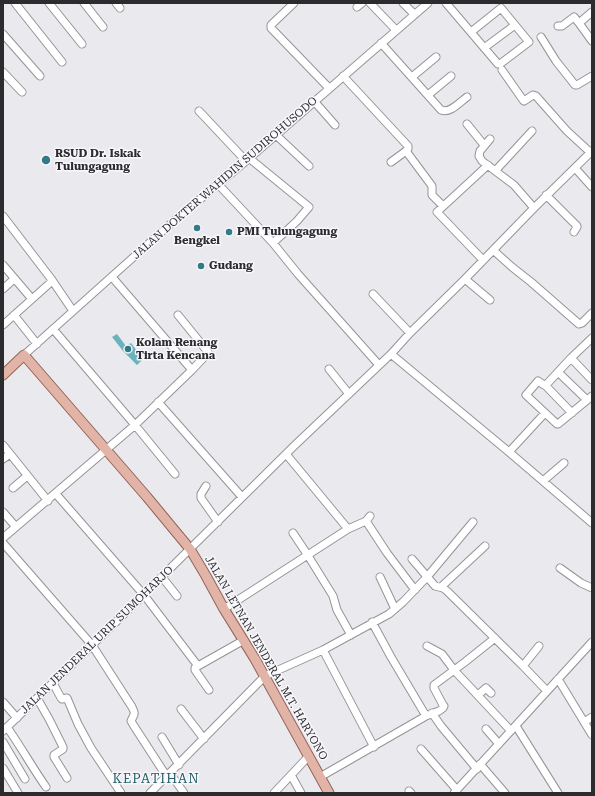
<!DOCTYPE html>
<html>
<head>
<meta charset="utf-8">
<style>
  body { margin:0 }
  #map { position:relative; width:595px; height:796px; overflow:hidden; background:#eaeaee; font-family:"Roboto Serif",serif }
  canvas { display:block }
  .frame { position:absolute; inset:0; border:4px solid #2c2c2e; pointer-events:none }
</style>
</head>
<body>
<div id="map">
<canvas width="595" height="796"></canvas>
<div class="frame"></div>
</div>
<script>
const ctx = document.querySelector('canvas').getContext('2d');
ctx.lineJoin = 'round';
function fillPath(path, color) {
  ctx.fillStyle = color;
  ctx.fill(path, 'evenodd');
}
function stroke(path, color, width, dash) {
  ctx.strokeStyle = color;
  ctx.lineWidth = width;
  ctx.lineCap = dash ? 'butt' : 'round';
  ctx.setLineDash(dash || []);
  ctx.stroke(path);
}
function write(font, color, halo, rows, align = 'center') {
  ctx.font = font + ' "Roboto Serif",serif';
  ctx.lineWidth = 3;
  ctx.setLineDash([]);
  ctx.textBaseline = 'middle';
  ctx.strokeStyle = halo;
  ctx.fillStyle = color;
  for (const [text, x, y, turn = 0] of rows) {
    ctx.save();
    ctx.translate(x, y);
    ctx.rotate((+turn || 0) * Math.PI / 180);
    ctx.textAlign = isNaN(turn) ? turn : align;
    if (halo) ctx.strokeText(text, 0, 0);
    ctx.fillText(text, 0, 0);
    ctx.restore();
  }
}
const water = new Path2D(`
  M117,334L126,346L131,343L143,359L137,365L123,351L112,337Z`);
const minor = new Path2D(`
  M15,3L62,62
  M49,3L82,44
  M84,3L103,27
  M116,3L120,8
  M294,3L271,25V28L329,88
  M370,3L396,30
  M403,3L414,14
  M446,3L498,64H500L529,42L515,25L484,48
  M357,7L362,3
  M592,12L579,23L592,41
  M558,26H562L574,17L579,23
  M471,32L501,8L515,25
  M3,34L40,76
  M541,37L556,61L575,85H577L592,76
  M381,43L441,110C450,114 460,102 467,97
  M502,70L523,100L524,101L533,95L536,96L567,131L591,153
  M3,72L22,92
  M343,76L408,146V149L406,151L391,162
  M412,77L436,57
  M428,95L451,76
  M314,101L335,125
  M199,111L246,161
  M467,124L484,145
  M276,135L309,166
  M490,139L480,151L479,156L482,161L514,185L534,208
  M406,151L432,186V195L443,206
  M249,158L309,207L297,221L273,243
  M575,168L592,187
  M496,170L532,131
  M218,184L273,243L298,274L379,365
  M546,195L577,226V227L574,232
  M3,216L52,280L73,311
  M493,250L512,267L531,282L579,324L582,323L592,313
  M483,260L437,212L488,165
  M3,265L32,299
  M112,277L192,370
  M465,279L490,300
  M3,289L14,279
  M373,294L410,333
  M14,315L37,344
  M3,325L50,283
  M53,329L135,425L175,474
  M592,338L571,358L546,385H544L538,381L526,395L557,424H558L592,396
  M391,354L509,452L592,523
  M24,355L175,220L246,161L428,3
  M571,358L592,380
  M329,369L349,394
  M558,372L587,400
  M545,385L572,413
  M158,402L242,497
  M3,445L48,501
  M509,452L545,413
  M286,454L348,529
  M3,459L10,454
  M543,481L564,463
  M206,486L201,494V498L218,522
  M13,488L27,476
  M56,494L144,595L198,666L244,640
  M3,512L16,527
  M366,521L387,553L415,590
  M293,533L307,554L333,596L337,610L351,635
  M3,538L135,425L192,370L207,354L208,352L178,315
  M3,543L92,645L132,707C136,715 134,714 131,721L134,726L167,777
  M412,559L435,586L443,588L447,591L523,666L547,691
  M560,568L581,583L592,588
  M162,577L177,596
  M380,577L395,609
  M441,587L485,546
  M224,609L348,529L366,521L370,516
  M372,622L391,657L426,716
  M427,646L442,654L454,670L511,731
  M323,650L374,747
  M198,666L195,668V670L209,690
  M523,666L539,646
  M558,679L592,735
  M53,683L61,698L62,699L67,698L78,724L91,748L121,793
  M478,695L486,688L491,693
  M37,698L49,719L63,747V749L54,755V757L67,778
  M3,702L17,718
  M181,709L204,739
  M432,713L441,726L477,769
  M584,722L592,717
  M516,726L558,793
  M7,727C21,747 32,767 46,787
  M486,729L499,744
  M3,731L117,621L294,446L391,354L410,333L465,279L534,208L592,151
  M162,737L179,765
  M3,742L25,779
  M421,749L457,790
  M480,764L505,793
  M3,768L18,793
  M170,773L184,793
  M291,775L301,793
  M320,777L426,716L439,711L443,708L444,706L443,705L434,688V685L465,662L495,638
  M409,791L411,793
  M150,793L265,676L323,650L389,614L403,602L427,577L473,522
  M274,793L308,757
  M454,793L592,642`);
const major = new Path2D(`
  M3,375L24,355L147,497L190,549L206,576L224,609L255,659L329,793`);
const markers = [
  [46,160,5,"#337b84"],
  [197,228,4,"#337b84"],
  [229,232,4,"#337b84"],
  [201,266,4,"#337b84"],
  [128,349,4,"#337b84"]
];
const poiNames = [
  ["RSUD Dr. Iskak",55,154],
  ["Tulungagung",55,167],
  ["PMI Tulungagung",237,232],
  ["Bengkel",197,241,"center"],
  ["Gudang",209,266],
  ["Kolam Renang",136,343],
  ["Tirta Kencana",136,356]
];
const streetNames = [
  ["JALAN DOKTER WAHIDIN SUDIROHUSODO",225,178,-41],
  ["JALAN JENDERAL URIP SUMOHARJO",97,640,-44],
  ["JALAN LETNAN JENDERAL M.T. HARYONO",266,658,60]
];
const quarterNames = [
  ["KEPATIHAN",156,779]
];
fillPath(water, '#6ab3bc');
stroke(minor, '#949498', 9);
stroke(major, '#966458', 11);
stroke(minor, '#fff', 7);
stroke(major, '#e2b4a8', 9);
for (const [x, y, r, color] of markers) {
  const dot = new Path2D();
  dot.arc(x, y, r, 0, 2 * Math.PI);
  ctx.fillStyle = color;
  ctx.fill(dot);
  stroke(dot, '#f7f7fc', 1.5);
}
write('bold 11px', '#2c2c2e', '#f7f7fc', poiNames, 'left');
write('11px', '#2c2c2e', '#f7f7fc', streetNames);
ctx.letterSpacing = '1px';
write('13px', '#286168', '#f7f7fc', quarterNames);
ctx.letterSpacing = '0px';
</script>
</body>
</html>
